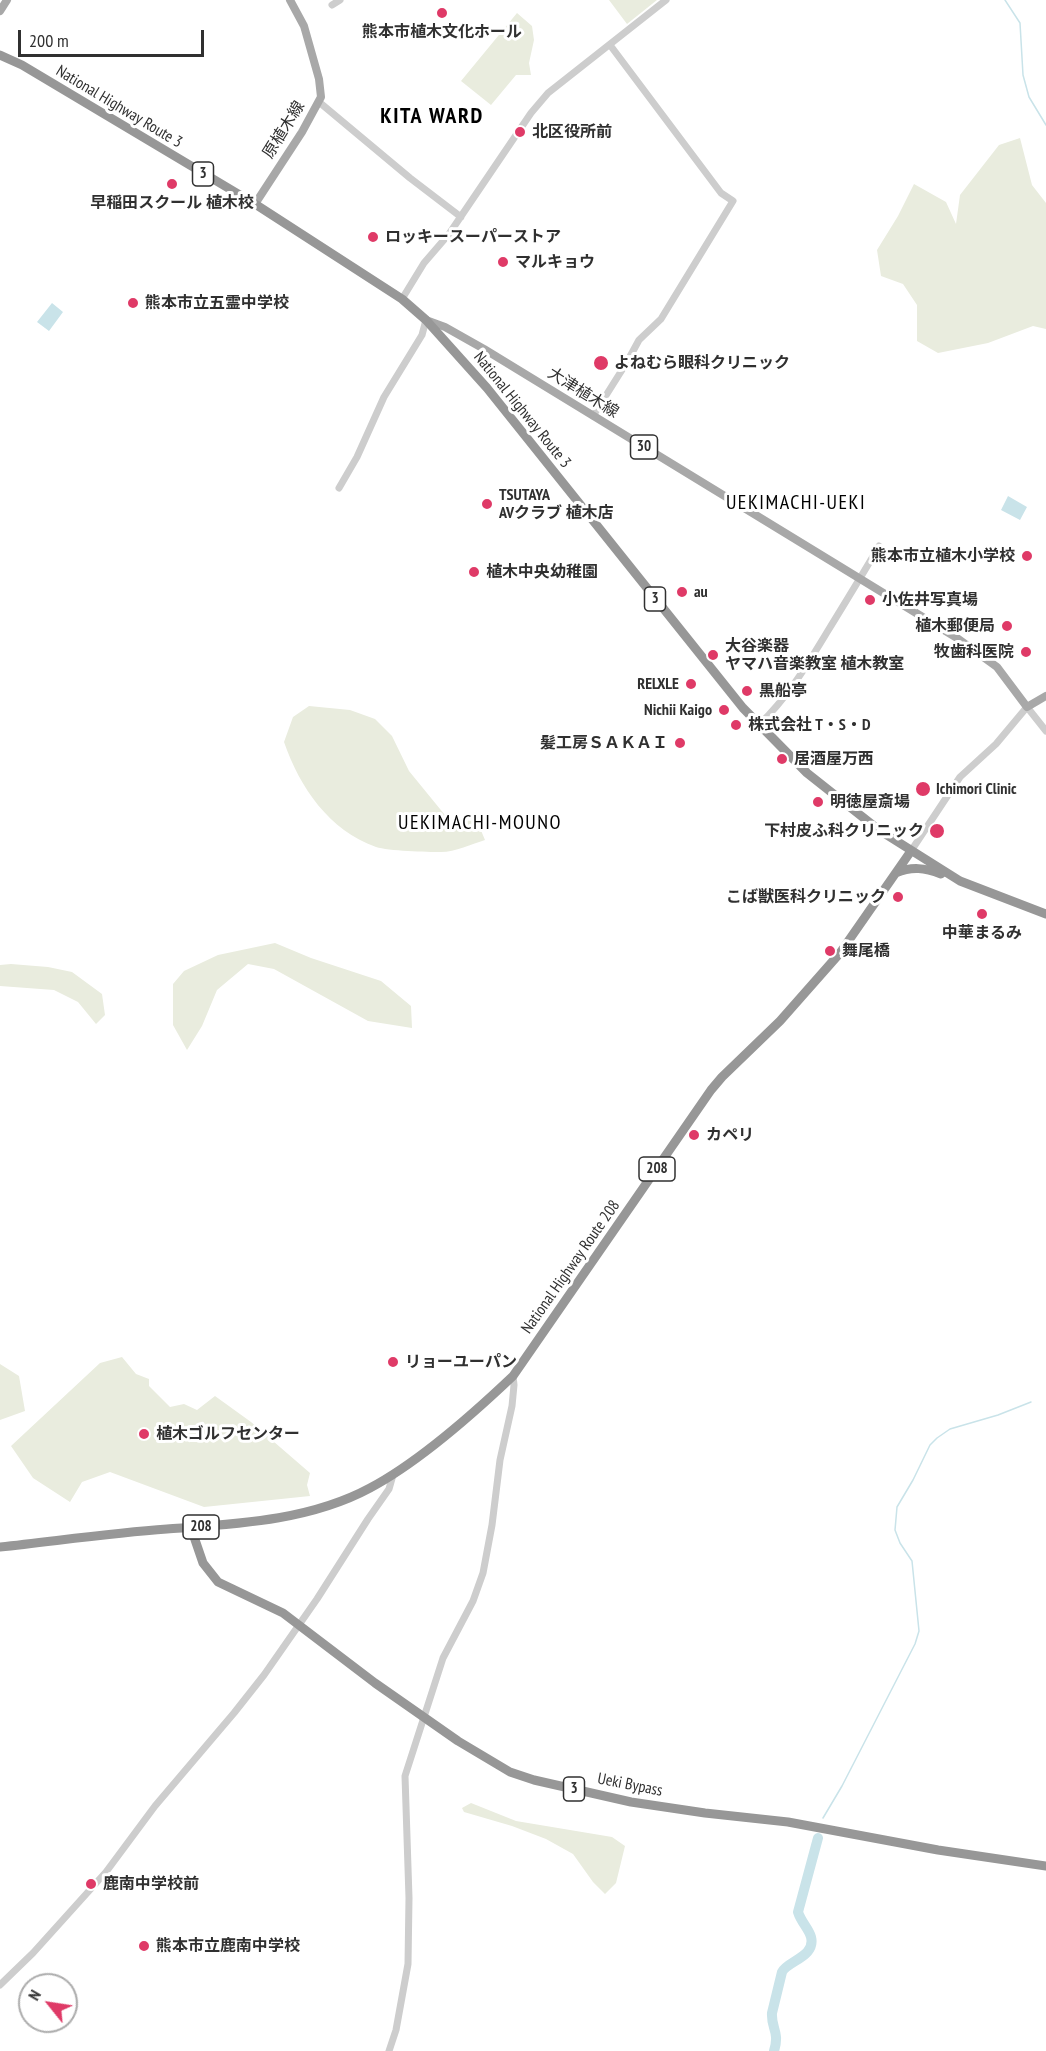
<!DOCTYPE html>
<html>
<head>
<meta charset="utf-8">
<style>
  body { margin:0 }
  #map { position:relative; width:1046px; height:2051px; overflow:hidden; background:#fff; font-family:"PT Sans Narrow",sans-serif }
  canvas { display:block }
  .north { position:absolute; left:18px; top:1973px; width:60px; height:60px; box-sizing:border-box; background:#fff; border:2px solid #acacac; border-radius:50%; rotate:300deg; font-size:16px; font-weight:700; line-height:24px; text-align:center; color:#303030 }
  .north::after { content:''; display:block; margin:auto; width:21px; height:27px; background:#df3a67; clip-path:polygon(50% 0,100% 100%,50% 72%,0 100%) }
  .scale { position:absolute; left:18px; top:30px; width:186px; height:27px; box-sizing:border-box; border:3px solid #303030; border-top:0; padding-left:8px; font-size:18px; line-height:21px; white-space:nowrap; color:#303030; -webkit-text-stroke:4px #fff; paint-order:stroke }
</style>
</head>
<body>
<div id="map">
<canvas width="1046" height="2051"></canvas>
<div class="north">N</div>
<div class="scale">200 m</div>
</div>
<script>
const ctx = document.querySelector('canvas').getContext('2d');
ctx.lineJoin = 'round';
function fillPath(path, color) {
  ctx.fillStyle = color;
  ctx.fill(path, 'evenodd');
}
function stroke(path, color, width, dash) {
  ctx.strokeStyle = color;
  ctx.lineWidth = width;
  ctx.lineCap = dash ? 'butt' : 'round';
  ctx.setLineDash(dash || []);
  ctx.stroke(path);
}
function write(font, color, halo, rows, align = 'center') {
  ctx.font = font + ' "PT Sans Narrow","Noto Sans JP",sans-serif';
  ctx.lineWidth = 6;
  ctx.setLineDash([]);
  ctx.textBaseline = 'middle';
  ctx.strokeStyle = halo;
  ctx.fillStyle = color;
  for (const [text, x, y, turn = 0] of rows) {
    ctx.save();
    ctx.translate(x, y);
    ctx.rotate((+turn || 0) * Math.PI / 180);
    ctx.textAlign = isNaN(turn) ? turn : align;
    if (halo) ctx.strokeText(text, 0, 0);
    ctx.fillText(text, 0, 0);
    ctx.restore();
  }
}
const green = new Path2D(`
  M609,0H657L627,24Z
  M517,13L532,26L534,40L529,63L531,75H516L491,105L461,81Z
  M1020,138L1032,185L1046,203V329L1033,326L988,343L938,353L917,341V305L903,284L881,276L877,250L898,216L914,184L946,202L956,224L960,195L999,145Z
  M309,706L350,710L375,719L392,736L409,771L449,820L477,821L485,840C472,844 455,852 441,852C427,852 388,851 376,847C329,830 300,788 284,742L293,717Z
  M275,943L311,958L381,981L411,1006L412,1028L368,1021L274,969L248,964L217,990L202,1026L187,1050L173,1025V984L184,971L218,955Z
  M11,964L48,967L72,972L102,994L105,1015L96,1024L78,1002L54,990L0,986V965Z
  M122,1357L136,1374L149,1379V1386L170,1407L184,1404L197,1410L215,1396L251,1422L310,1473L307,1485L310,1496L204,1507L110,1472L82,1482L70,1502L33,1478L11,1446L100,1363Z
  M0,1364L19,1376L25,1411L0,1420Z
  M471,1803L516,1821L612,1837L625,1846L616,1883L605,1894L593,1882L573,1854L546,1839L512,1826L464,1812L462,1808Z`);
const water = new Path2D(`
  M52,303L63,312L49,331L37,322Z
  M1008,496L1027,507L1020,520L1001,510Z`);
const stream = new Path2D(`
  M1005,0L1020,23L1023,75L1029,97L1046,125
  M823,1818L842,1786L915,1644L919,1631L912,1561L900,1543L895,1530L897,1507L913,1480L930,1445L937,1438L950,1429L998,1415L1031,1402`);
const river = new Path2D(`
  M774,2051C780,2031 771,2029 772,2013L782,1972C787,1961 816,1957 811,1937C809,1929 801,1922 798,1912L818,1838`);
const minor = new Path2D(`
  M332,5L340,0
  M319,102L410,178L461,217
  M402,299L424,263L449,234L531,113L548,93L666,0
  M593,416L627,362L639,340L661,319L733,201L721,193L610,45
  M339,488L357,457L384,397L422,335L426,320
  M759,725C789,696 807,665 829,629C846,601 863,574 879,546
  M911,851L960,777L996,744L1027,707L1046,731
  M0,1985L33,1953L106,1872L155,1806L234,1713L264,1675L317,1599L368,1519L389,1489L393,1475
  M389,2051L396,2030L408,1964L409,1898L405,1776L443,1658L473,1601L483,1573L492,1525L500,1460L512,1406L514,1385L513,1376`);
const major = new Path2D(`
  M0,11L7,0
  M255,204L302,132L321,97L319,79L304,26L290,0
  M426,320L445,327L484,349L957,638L997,667L1027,707L1046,696`);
const highway = new Path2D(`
  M0,55L22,65L255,204L402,299L426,320L487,388L743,708L807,773L879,830L960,881L1046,914
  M896,873C912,866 925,868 941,874
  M191,1528L203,1563L218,1582L283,1613L375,1683L458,1741L510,1772L534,1780L631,1802L705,1813L788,1822L938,1850L1046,1866
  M0,1547C56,1541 111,1533 167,1529C235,1524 309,1521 370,1488C419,1462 473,1414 513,1376L711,1090L722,1077L780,1021L840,953L911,851`);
const markers = [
  [442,13,6,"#df3a67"],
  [520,132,6,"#df3a67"],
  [172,184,6,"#df3a67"],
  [373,237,6,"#df3a67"],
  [503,262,6,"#df3a67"],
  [133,303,6,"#df3a67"],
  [601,363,8,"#df3a67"],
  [487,504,6,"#df3a67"],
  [1027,556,6,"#df3a67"],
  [474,572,6,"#df3a67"],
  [682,592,6,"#df3a67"],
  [870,600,6,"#df3a67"],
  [1007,626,6,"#df3a67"],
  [1026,652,6,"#df3a67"],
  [713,655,6,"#df3a67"],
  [691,684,6,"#df3a67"],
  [747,691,6,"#df3a67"],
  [724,710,6,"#df3a67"],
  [736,725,6,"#df3a67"],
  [680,743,6,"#df3a67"],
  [782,759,6,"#df3a67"],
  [923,789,8,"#df3a67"],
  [818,802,6,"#df3a67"],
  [937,831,8,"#df3a67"],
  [898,897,6,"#df3a67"],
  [982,914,6,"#df3a67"],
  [830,951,6,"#df3a67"],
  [694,1135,6,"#df3a67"],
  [393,1362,6,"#df3a67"],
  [144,1434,6,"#df3a67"],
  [91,1884,6,"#df3a67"],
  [144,1946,6,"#df3a67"]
];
const shields = [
  [203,174,21],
  [644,447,27],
  [655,599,21],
  [657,1169,36],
  [201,1527,36],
  [574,1789,21]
];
const shieldNames = [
  ["3",203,174],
  ["30",644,447],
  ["3",655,599],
  ["208",657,1169],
  ["208",201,1527],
  ["3",574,1789]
];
const poiNames = [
  ["熊本市植木文化ホール",442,32,"center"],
  ["北区役所前",532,132],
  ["早稲田スクール 植木校",172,203,"center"],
  ["ロッキースーパーストア",385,237],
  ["マルキョウ",515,262],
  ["熊本市立五霊中学校",145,303],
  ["よねむら眼科クリニック",614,363],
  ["TSUTAYA",499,495],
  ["AVクラブ 植木店",499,513],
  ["熊本市立植木小学校",1015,556,"right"],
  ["植木中央幼稚園",486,572],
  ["au",694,592],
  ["小佐井写真場",882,600],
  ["植木郵便局",995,626,"right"],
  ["大谷楽器",725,646],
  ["ヤマハ音楽教室 植木教室",725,664],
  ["牧歯科医院",1014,652,"right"],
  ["RELXLE",679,684,"right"],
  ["黒船亭",759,691],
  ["Nichii Kaigo",712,710,"right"],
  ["株式会社 T・S・D",748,725],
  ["髪工房ＳＡＫＡＩ",668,743,"right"],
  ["居酒屋万西",794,759],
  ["Ichimori Clinic",936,789],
  ["明徳屋斎場",830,802],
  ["下村皮ふ科クリニック",924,831,"right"],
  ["こば獣医科クリニック",886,897,"right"],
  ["中華まるみ",982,933,"center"],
  ["舞尾橋",842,951],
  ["カペリ",706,1135],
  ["リョーユーパン",405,1362],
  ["植木ゴルフセンター",156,1434],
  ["鹿南中学校前",103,1884],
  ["熊本市立鹿南中学校",156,1946]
];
const streetNames = [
  ["National Highway Route 3",119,107,31],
  ["原植木線",284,130,-58],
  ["大津植木線",583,393,32],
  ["National Highway Route 3",522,410,51],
  ["National Highway Route 208",571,1267,-55],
  ["Ueki Bypass",630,1785,11]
];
const quarterNames = [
  ["UEKIMACHI-UEKI",796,503],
  ["UEKIMACHI-MOUNO",480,823]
];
const districtNames = [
  ["KITA WARD",432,117]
];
fillPath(green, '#e9ecde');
fillPath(water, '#c9e3e9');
stroke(stream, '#c9e3e9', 1.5);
stroke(river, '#c9e3e9', 10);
stroke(minor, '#cdcdcd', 7);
stroke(major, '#a8a8a8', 8);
stroke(highway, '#979797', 9);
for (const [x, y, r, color] of markers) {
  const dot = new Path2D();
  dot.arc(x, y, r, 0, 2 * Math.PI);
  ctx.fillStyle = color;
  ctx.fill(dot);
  stroke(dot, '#fff', 2);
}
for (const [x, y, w] of shields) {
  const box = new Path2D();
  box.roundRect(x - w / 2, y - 12, w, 24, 4.5);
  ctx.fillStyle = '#fff';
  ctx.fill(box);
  stroke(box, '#303030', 1.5);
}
write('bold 15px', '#303030', null, shieldNames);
write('bold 16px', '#303030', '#fff', poiNames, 'left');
write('16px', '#303030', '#fff', streetNames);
ctx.letterSpacing = '1.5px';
write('20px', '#000', '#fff', quarterNames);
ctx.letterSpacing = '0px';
ctx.letterSpacing = '1.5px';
write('bold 22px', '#000', '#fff', districtNames);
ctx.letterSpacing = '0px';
</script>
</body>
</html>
